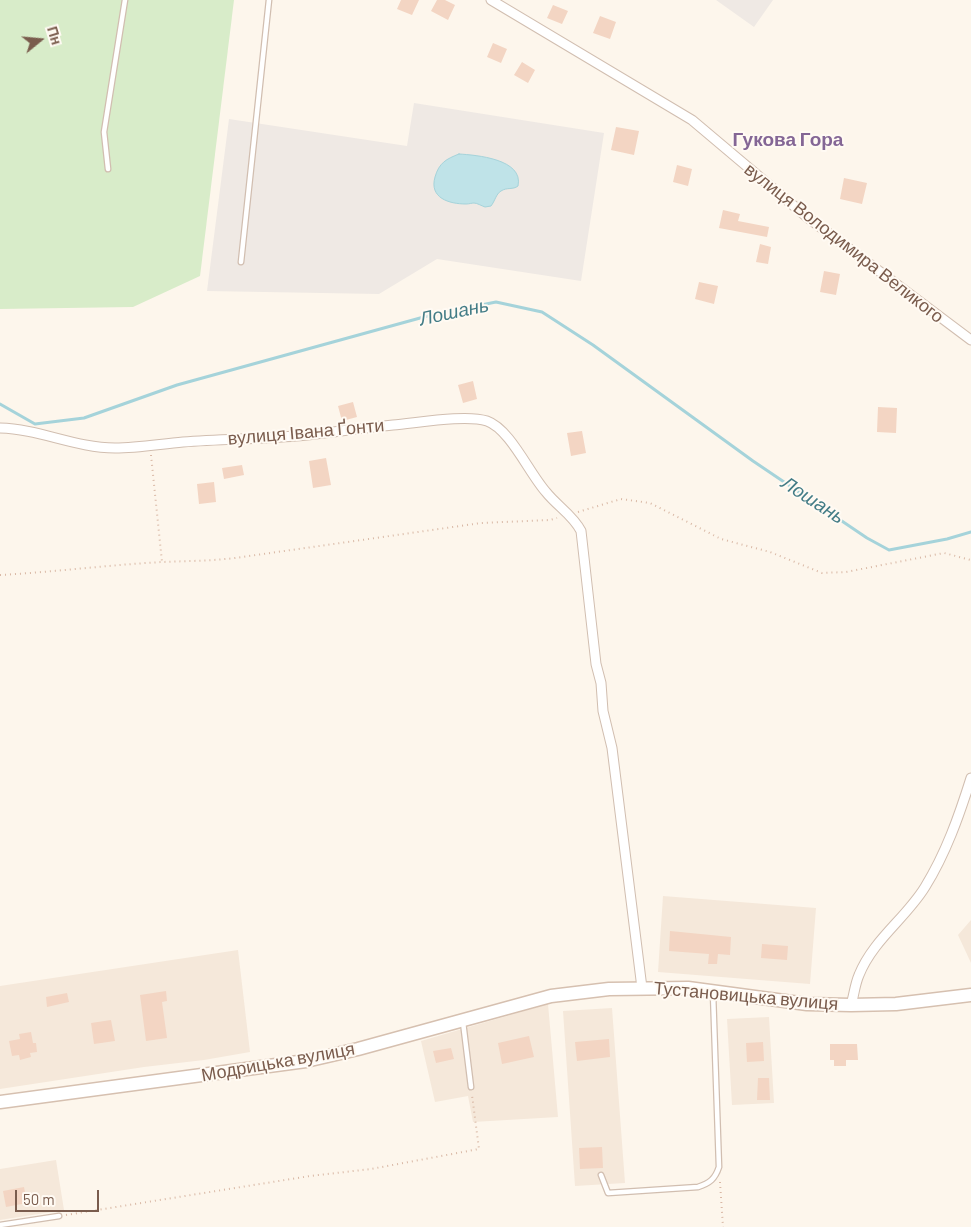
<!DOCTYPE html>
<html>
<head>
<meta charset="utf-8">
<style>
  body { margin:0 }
  #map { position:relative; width:971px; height:1227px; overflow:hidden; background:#fdf6ec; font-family:Barlow,sans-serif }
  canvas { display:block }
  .north { position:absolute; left:15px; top:15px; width:50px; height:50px; -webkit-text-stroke:4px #fffaf3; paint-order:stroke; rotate:73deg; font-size:14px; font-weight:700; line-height:20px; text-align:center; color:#7a5c4d }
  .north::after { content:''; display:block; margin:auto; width:18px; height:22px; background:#7a5c4d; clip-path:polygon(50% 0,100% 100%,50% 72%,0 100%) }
  .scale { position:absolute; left:15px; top:1190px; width:84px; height:22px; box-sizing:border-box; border:2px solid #7a5c4d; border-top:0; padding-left:6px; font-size:15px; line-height:18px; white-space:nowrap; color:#7a5c4d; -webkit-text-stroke:4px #fffaf3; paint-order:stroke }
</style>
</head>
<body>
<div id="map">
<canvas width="971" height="1227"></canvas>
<div class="north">Пн</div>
<div class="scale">50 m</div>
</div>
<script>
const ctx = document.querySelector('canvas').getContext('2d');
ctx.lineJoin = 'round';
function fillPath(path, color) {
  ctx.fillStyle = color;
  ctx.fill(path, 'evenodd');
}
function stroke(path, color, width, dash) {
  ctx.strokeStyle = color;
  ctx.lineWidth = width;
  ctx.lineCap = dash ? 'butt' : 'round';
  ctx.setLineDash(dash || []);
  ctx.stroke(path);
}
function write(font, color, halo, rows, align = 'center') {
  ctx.font = font + ' Barlow,sans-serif';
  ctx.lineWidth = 4;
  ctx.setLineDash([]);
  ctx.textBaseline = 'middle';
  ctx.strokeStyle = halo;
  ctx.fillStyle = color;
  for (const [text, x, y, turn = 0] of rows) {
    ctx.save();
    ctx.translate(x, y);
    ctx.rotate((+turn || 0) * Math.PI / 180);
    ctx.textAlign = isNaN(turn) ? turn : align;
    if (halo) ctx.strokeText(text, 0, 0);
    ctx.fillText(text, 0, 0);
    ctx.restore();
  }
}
const residential = new Path2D(`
  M663,896L816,908L810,984L658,972Z
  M971,920V963L958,935Z
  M238,950L250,1052L204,1060L144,1067L0,1089V986Z
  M548,1004L558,1117L473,1122L468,1096L435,1102L421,1041Z
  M612,1008L625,1183L575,1186L563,1011Z
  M769,1017L774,1103L732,1105L727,1019Z
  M56,1160L64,1210L0,1220V1169Z`);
const industrial = new Path2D(`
  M716,0H773L754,27Z
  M414,103L604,133L581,281L437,259L379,294L207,291L229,119L407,146Z`);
const green = new Path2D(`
  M0,0H234L200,276L133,307L0,309Z`);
const water = new Path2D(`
  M459,154C476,155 524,159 518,186C513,190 507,187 501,191C496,194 495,201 491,206L485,207C482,206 477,203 474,203C472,203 469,204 466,204C449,204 429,198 435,177C439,163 446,159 459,154Z`);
const stream = new Path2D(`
  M0,404L35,424L84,418L177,385L431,315L496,302L542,312L593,345L753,461L867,538L889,550L947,539L971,532`);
const building = new Path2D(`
  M401,0H419L412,15L397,9Z
  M437,0H445L455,5L448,20L431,11Z
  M553,5L568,11L562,24L547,18Z
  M600,16L616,22L610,39L593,33Z
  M493,43L507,49L501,63L487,57Z
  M522,62L535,70L528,83L514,75Z
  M616,127L639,131L634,155L611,150Z
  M677,165L692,169L688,186L673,182Z
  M844,178L867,183L862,204L840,199Z
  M723,210L740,214L738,221L769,227L767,237L719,228Z
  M760,244L771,247L768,264L756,262Z
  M824,271L840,274L836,295L820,292Z
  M699,282L718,286L714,304L695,299Z
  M473,381L477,399L463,403L458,385Z
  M353,402L357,417L342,421L338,406Z
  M878,407L897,408L896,433L877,432Z
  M582,431L586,453L571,456L567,433Z
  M326,458L331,485L313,488L309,461Z
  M242,465L244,475L224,479L222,468Z
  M214,482L216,502L199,504L197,484Z
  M670,931L731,937L730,955L718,954L717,964H708L709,954L669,951Z
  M762,944L788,946L787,960L761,958Z
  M166,991L167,1001L162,1002L167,1038L146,1041L140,995Z
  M67,993L69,1002L47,1007L46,997Z
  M111,1020L115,1041L94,1044L91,1023Z
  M31,1032L33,1043H36L37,1052L30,1053L31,1057L20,1060L19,1055L12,1056L9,1041L20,1039L19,1034Z
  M529,1036L534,1057L502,1064L498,1043Z
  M609,1039L610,1057L577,1061L575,1042Z
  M763,1042L764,1061L747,1062L746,1043Z
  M830,1044H857L858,1060H846V1066H834V1060H830Z
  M451,1048L454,1059L436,1063L433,1051Z
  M758,1078H769L770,1100H757Z
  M602,1147L603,1168L580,1169L579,1148Z
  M24,1187L27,1203L6,1207L3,1191Z`);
const path = new Path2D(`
  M151,455L162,562
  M578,512L621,499L650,503L721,539L770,552L822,573L846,572L944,553L971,560
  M0,575C54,572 108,565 162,562C186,561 210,561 235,558L481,523L550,520L557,518
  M720,1182L723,1227
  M66,1215L310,1176L371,1169L479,1149L472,1095`);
const lane = new Path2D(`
  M108,169L104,132L125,0
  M241,262L269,0
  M463,1022L471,1087
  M601,1175L608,1193L698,1187C710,1183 715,1179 719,1167L713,993
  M0,1225L59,1216`);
const street = new Path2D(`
  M491,0L692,120L807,217L971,340
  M0,428C39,429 76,448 115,448C138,448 160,444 183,442C220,439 258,439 296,436C328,433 360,428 393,425C417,423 466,414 487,421C510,429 529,473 546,492C557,506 573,515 581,531L596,664L601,683L603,711L612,748L642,988
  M851,1005C854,995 855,984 859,975C873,940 906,918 925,887C946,853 959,816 971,778`);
const secondary = new Path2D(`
  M0,1102L306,1061L358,1049L551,996L609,989L688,988L807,1004L851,1005L896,1004L971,995`);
const streetNames = [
  ["вулиця Володимира Великого",844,243,38],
  ["вулиця Івана Ґонти",306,432,-5],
  ["Тустановицька вулиця",746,996,5],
  ["Модрицька вулиця",278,1062,-10]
];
const neighbourhoodNames = [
  ["Гукова Гора",788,140]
];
const waterNames = [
  ["Лошань",454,312,-12],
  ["Лошань",813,500,33]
];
fillPath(residential, '#f5e8da');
fillPath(industrial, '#efe9e4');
fillPath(green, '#d8ecc9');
fillPath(water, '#bfe3e8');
stroke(water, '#a5d3da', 1);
stroke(stream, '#a5d3da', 3);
fillPath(building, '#f3d5c3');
stroke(lane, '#d1beb0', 7);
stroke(street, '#d1beb0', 11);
stroke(secondary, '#d6c0b0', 15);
stroke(path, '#d9b8a5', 2, [1, 4]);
stroke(lane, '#fff', 4.5);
stroke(street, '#fff', 9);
stroke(secondary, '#fff', 12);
write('18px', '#7a5c4d', '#fffaf3', streetNames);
write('bold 19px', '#846695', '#fffaf3', neighbourhoodNames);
write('italic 19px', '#437c86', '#fffaf3', waterNames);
</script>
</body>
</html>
